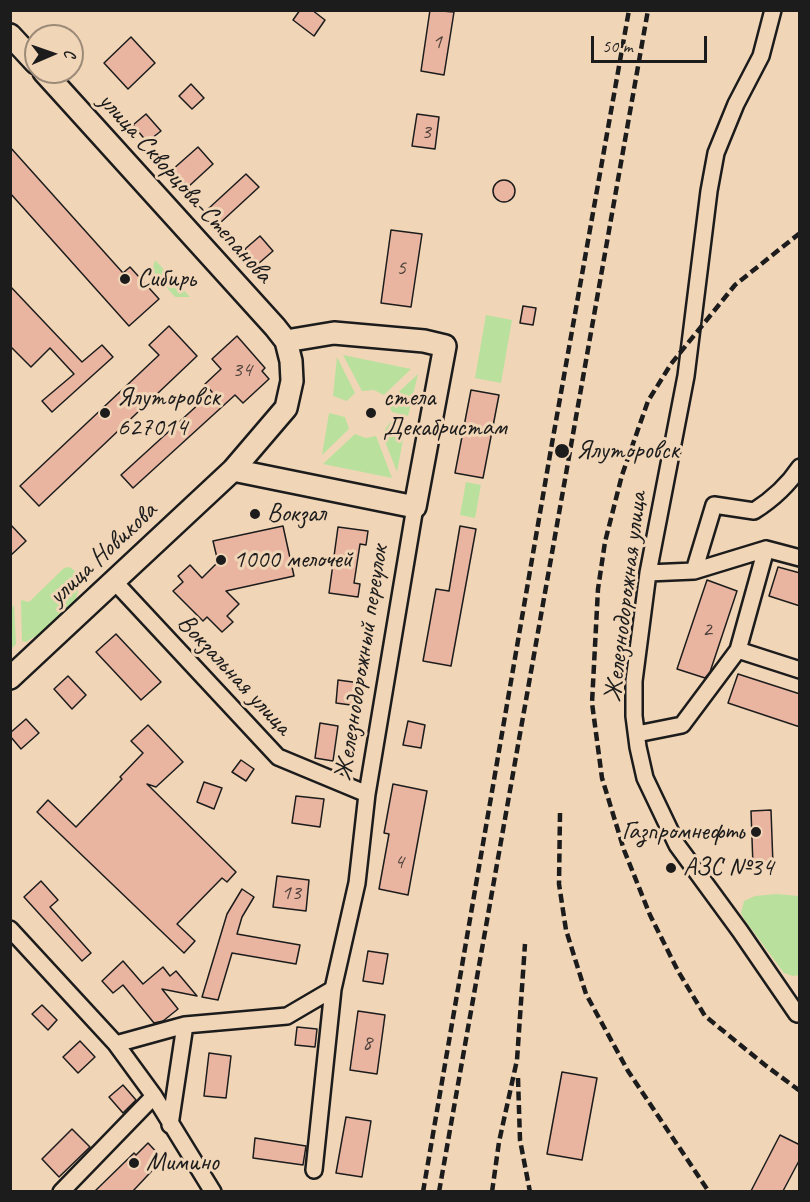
<!DOCTYPE html>
<html>
<head>
<meta charset="utf-8">
<style>
  body { margin:0 }
  #map { position:relative; width:810px; height:1202px; overflow:hidden; background:#f1d5b7; font-family:Caveat,sans-serif }
  canvas { display:block }
  .frame { position:absolute; inset:0; border:12px solid #1c1c1c; pointer-events:none }
  .north { position:absolute; left:24px; top:24px; width:60px; height:60px; box-sizing:border-box; background:#f1d5b7; border:2px solid #9c8b79; border-radius:50%; rotate:88deg; font-size:16px; font-weight:700; line-height:24px; text-align:center; color:#1c1c1c }
  .north::after { content:''; display:block; margin:auto; width:21px; height:27px; background:#1c1c1c; clip-path:polygon(50% 0,100% 100%,50% 72%,0 100%) }
  .scale { position:absolute; left:591px; top:36px; width:116px; height:27px; box-sizing:border-box; border:3px solid #1c1c1c; border-top:0; padding-left:8px; font-size:18px; line-height:21px; white-space:nowrap; color:#1c1c1c; -webkit-text-stroke:4px #f1d5b7; paint-order:stroke }
</style>
</head>
<body>
<div id="map">
<canvas width="810" height="1202"></canvas>
<div class="frame"></div>
<div class="north">С</div>
<div class="scale">50 m</div>
</div>
<script>
const ctx = document.querySelector('canvas').getContext('2d');
ctx.lineJoin = 'round';
function fillPath(path, color) {
  ctx.fillStyle = color;
  ctx.fill(path, 'evenodd');
}
function stroke(path, color, width, dash) {
  ctx.strokeStyle = color;
  ctx.lineWidth = width;
  ctx.lineCap = dash ? 'butt' : 'round';
  ctx.setLineDash(dash || []);
  ctx.stroke(path);
}
function write(font, color, halo, rows, align = 'center') {
  ctx.font = font + ' Caveat,sans-serif';
  ctx.lineWidth = 6;
  ctx.setLineDash([]);
  ctx.textBaseline = 'middle';
  ctx.strokeStyle = halo;
  ctx.fillStyle = color;
  for (const [text, x, y, turn = 0] of rows) {
    ctx.save();
    ctx.translate(x, y);
    ctx.rotate((+turn || 0) * Math.PI / 180);
    ctx.textAlign = isNaN(turn) ? turn : align;
    if (halo) ctx.strokeText(text, 0, 0);
    ctx.fillText(text, 0, 0);
    ctx.restore();
  }
}
const green = new Path2D(`
  M155,260L190,297H175L152,271Z
  M486,315L512,320L501,383L475,378Z
  M343,355L411,369L384,395L374,390L362,391Z
  M337,357L355,393L347,401L333,396Z
  M418,374L408,416L392,412L388,402Z
  M329,413L345,417L349,429L322,455Z
  M391,421L406,424L397,472L382,434Z
  M355,434L366,438L376,436L392,478L323,464Z
  M466,482L481,485L475,518L460,515Z
  M70,567L77,573C84,615 56,623 26,642L22,641L21,600L29,602L64,568Z
  M14,605L16,644L11,649V609Z
  M777,894L799,896V975L793,976L784,973L744,919L741,913L744,901L755,896Z`);
const building = new Path2D(`
  M300,10H312L325,20L314,36L293,20Z
  M430,10L454,12L444,75L421,71Z
  M131,37L155,63L128,89L104,63Z
  M191,84L204,98L192,109L179,96Z
  M146,114L161,131L147,142L133,125Z
  M417,114L439,117L435,149L412,146Z
  M10,147L123,273L130,267L159,299L129,326L10,193Z
  M198,147L213,164L188,187L172,170Z
  M246,174L259,187L220,223L208,209Z
  M493 191a11 11 0 1 1 22 0a11 11 0 1 1-22 0Z
  M391,230L422,234L411,307L381,303Z
  M260,236L273,251L258,264L245,249Z
  M10,286L82,362L102,345L113,357L52,412L42,401L74,374L50,348L31,367L10,346Z
  M523,306L536,308L533,325L520,323Z
  M169,326L197,356L39,506L20,486L159,355L149,345Z
  M237,336L265,368L262,371L269,379L243,403L235,395L133,488L121,475L212,392L205,384L221,369L212,359Z
  M471,390L499,395L483,478L455,473Z
  M10,524L26,541L10,556Z
  M283,526L294,576L226,591L239,604L227,616L233,622L222,632L207,617L203,621L173,591L183,582L178,576L190,565L202,578L218,562L213,541Z
  M460,526L476,529L451,666L423,661L436,589L449,591Z
  M338,527L368,531L366,545L360,544L354,583L360,584L358,597L329,593Z
  M778,567L800,573V606L769,596Z
  M707,580L737,591L710,672L705,678L677,669Z
  M116,634L161,682L141,700L96,652Z
  M738,674L800,694V727L728,703Z
  M68,676L86,695L72,709L54,689Z
  M338,680L360,683L358,706L336,703Z
  M26,719L39,733L21,749L10,736V733Z
  M408,721L425,725L421,748L403,745Z
  M320,723L338,726L333,761L315,758Z
  M148,725L183,762L156,787L147,784L236,872L227,882L222,878L177,924L195,941L184,953L37,812L48,800L76,827L122,779L120,777L143,753L131,741Z
  M241,760L254,769L246,781L232,772Z
  M204,782L222,788L214,809L197,802Z
  M393,784L427,791L408,895L379,889L389,834L384,833Z
  M296,796L324,799L320,827L292,823Z
  M771,810L773,865L753,866L751,811Z
  M277,876L309,880L306,911L273,907Z
  M41,881L58,900L50,907L91,953L82,961L24,897Z
  M242,889L254,897L242,917L237,934L300,945L296,964L232,953L218,1000L202,997L227,914Z
  M368,951L388,954L383,984L363,981Z
  M123,961L143,984L163,967L170,976L176,971L197,996L162,989L178,1009L163,1021L154,1023L123,985L113,993L102,981Z
  M42,1005L57,1020L48,1030L32,1014Z
  M358,1011L385,1015L377,1074L350,1070Z
  M297,1027L317,1029L315,1047L295,1045Z
  M80,1041L95,1057L78,1073L63,1057Z
  M209,1053L231,1056L226,1098L204,1096Z
  M562,1072L597,1078L582,1160L547,1154Z
  M123,1085L136,1100L123,1113L109,1097Z
  M346,1117L371,1121L362,1177L336,1173Z
  M72,1129L90,1147L59,1177L42,1159Z
  M780,1135L800,1145V1159L783,1191H751Z
  M255,1138L306,1146L303,1165L253,1158Z
  M148,1143L163,1159L133,1191H95L134,1153L136,1155Z`);
const street = new Path2D(`
  M773,10L761,56L736,104L716,153L709,191L686,376L648,573L634,681V716L638,747L645,778L677,845L740,931L797,1014L800,1012
  M694,571L714,505L754,511C773,499 788,485 800,467
  M648,573L694,571L766,549L800,558
  M114,581L278,757L367,794
  M738,650L766,549
  M637,734L682,725L738,650L800,670
  M10,929L116,1044L154,1096L213,1192
  M116,1044L185,1025L287,1016L333,989L357,883L367,794L415,507
  M170,1125L185,1025
  M314,1170L333,989
  M61,1192L154,1096`);
const secondary = new Path2D(`
  M10,35L36,63
  M233,470L415,507L445,346L424,341L334,333L286,341
  M10,678L233,470L286,408L292,381L291,361L286,341L275,327L44,72`);
const rail = new Path2D(`
  M800,233L735,285L671,364L648,401L622,475L605,542L598,589L592,703L602,778L624,850L650,915L678,971L705,1016L765,1065L800,1091
  M560,813L559,884L566,930L586,994L628,1071L709,1192
  M518,1078L520,1140L530,1192
  M423,1192L551,449L629,10
  M439,1192L648,10
  M492,1192L499,1142L517,1060L525,944`);
const markers = [
  [125,279,6,"#1c1c1c"],
  [105,413,6,"#1c1c1c"],
  [371,413,6,"#1c1c1c"],
  [562,451,8,"#1c1c1c"],
  [255,514,6,"#1c1c1c"],
  [221,560,6,"#1c1c1c"],
  [756,832,6,"#1c1c1c"],
  [671,868,6,"#1c1c1c"],
  [134,1163,6,"#1c1c1c"]
];
const numberNames = [
  ["1",437,42],
  ["3",426,132],
  ["5",401,268],
  ["34",242,370],
  ["2",707,630],
  ["4",399,862],
  ["13",291,893],
  ["8",367,1043]
];
const streetNames = [
  ["улица Скворцова-Степанова",185,188,48],
  ["улица Новикова",103,554,-43],
  ["Железнодорожная улица",626,597,-83],
  ["Железнодорожный переулок",362,663,-81],
  ["Вокзальная улица",234,675,47]
];
const poiNames = [
  ["Сибирь",137,279],
  ["Ялуторовск",117,398],
  ["627014",117,428],
  ["стела",383,398],
  ["Декабристам",383,428],
  ["Ялуторовск",576,451],
  ["Вокзал",267,514],
  ["1000 мелочей",233,560],
  ["Газпромнефть",744,832,"right"],
  ["АЗС №34",683,868],
  ["Мимино",146,1163]
];
fillPath(green, '#b9e19d');
fillPath(building, '#e9b5a0');
stroke(building, '#1c1c1c', 1.5);
stroke(street, '#1c1c1c', 20);
stroke(secondary, '#1c1c1c', 26);
stroke(street, '#f1d5b7', 15);
stroke(secondary, '#f1d5b7', 21);
stroke(rail, '#1c1c1c', 4.5, [9, 4.5]);
for (const [x, y, r, color] of markers) {
  const dot = new Path2D();
  dot.arc(x, y, r, 0, 2 * Math.PI);
  ctx.fillStyle = color;
  ctx.fill(dot);
  stroke(dot, '#f1d5b7', 2);
}
write('22px', '#4f423d', null, numberNames);
write('26px', '#1c1c1c', '#f1d5b7', streetNames);
write('26px', '#1c1c1c', '#f1d5b7', poiNames, 'left');
</script>
</body>
</html>
